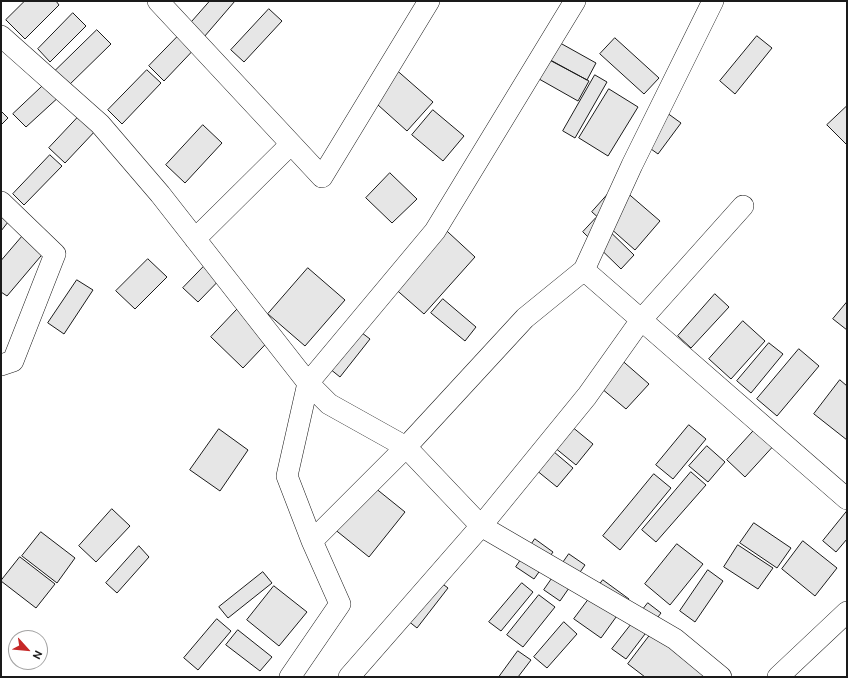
<!DOCTYPE html>
<html>
<head>
<meta charset="utf-8">
<style>
  body { margin:0 }
  #map { position:relative; width:848px; height:678px; overflow:hidden; background:#fff; font-family:Ubuntu,sans-serif }
  canvas { display:block }
  .frame { position:absolute; inset:0; border:2px solid #1a1a1a; pointer-events:none }
  .north { position:absolute; left:8px; top:630px; width:40px; height:40px; box-sizing:border-box; background:#fff; border:1px solid #a3a3a3; border-radius:50%; rotate:117deg; font-size:11px; font-weight:700; line-height:16px; text-align:center; color:#1a1a1a }
  .north::after { content:''; display:block; margin:auto; width:14px; height:18px; background:#c62828; clip-path:polygon(50% 0,100% 100%,50% 72%,0 100%) }
</style>
</head>
<body>
<div id="map">
<canvas width="848" height="678"></canvas>
<div class="frame"></div>
<div class="north">N</div>
</div>
<script>
const ctx = document.querySelector('canvas').getContext('2d');
ctx.lineJoin = 'round';
function fillPath(path, color) {
  ctx.fillStyle = color;
  ctx.fill(path, 'evenodd');
}
function stroke(path, color, width, dash) {
  ctx.strokeStyle = color;
  ctx.lineWidth = width;
  ctx.lineCap = dash ? 'butt' : 'round';
  ctx.setLineDash(dash || []);
  ctx.stroke(path);
}
const building = new Path2D(`
  M25,1H56L59,5L25,39L6,20Z
  M210,1H235L204,37L189,25Z
  M269,9L282,21L244,62L231,50Z
  M73,13L86,26L50,62L38,49Z
  M186,28L201,42L164,81L149,66Z
  M97,30L111,44L67,87L53,73Z
  M757,36L772,48L735,94L720,81Z
  M615,38L659,78L644,94L600,54Z
  M553,39L596,63L587,80L543,56Z
  M542,56L589,81L578,101L532,75Z
  M393,67L433,102L407,131L368,96Z
  M147,70L161,83L122,124L108,110Z
  M595,75L607,82L575,138L563,131Z
  M48,81L61,95L26,127L13,114Z
  M609,89L638,107L608,156L579,138Z
  M847,106V145L827,125Z
  M433,110L464,136L443,161L412,135Z
  M663,110L681,123L658,154L640,141Z
  M1,111L8,118L1,125Z
  M81,114L97,129L65,163L49,148Z
  M203,125L222,143L185,183L166,165Z
  M50,155L62,166L24,205L13,194Z
  M390,173L417,199L392,223L366,198Z
  M617,184L660,221L635,250L592,212Z
  M1,208L12,217L1,231Z
  M596,218L634,255L621,269L583,232Z
  M436,221L475,257L424,314L384,279Z
  M26,232L46,250L7,296L1,292V261Z
  M215,255L230,269L198,302L183,288Z
  M148,259L167,277L135,309L116,291Z
  M308,268L345,300L305,346L268,314Z
  M77,280L93,290L64,334L48,323Z
  M715,294L729,307L691,348L678,336Z
  M247,299L279,330L243,368L211,337Z
  M443,299L476,327L465,341L431,313Z
  M847,302V330L833,319Z
  M743,321L765,341L731,379L709,359Z
  M349,323L370,339L340,377L319,360Z
  M769,343L783,354L751,393L737,381Z
  M799,349L819,366L777,416L757,399Z
  M618,357L649,384L626,409L595,383Z
  M840,380L847,386V440L814,414Z
  M560,417L593,444L576,465L543,438Z
  M689,425L706,439L673,479L656,465Z
  M758,426L777,442L745,477L727,460Z
  M219,429L248,450L220,491L190,470Z
  M541,441L573,468L557,487L525,461Z
  M707,446L725,462L708,482L689,466Z
  M691,472L706,485L656,542L642,530Z
  M654,474L671,488L620,550L603,536Z
  M369,483L405,512L369,557L333,528Z
  M112,509L130,526L96,562L79,546Z
  M847,511V539L836,552L823,541Z
  M754,523L791,548L777,568L740,543Z
  M41,532L75,558L57,583L22,556Z
  M535,539L553,552L534,579L516,567Z
  M803,541L837,568L815,596L782,569Z
  M677,544L703,564L670,605L645,584Z
  M738,545L773,568L758,589L724,567Z
  M139,546L149,557L117,593L106,583Z
  M569,554L585,565L560,601L544,590Z
  M20,557L55,584L36,608L1,581Z
  M708,570L723,581L695,622L680,611Z
  M263,572L272,583L228,618L219,607Z
  M432,576L448,588L417,628L402,616Z
  M603,580L629,599L601,638L574,619Z
  M522,583L533,592L501,631L489,622Z
  M274,586L307,612L279,646L247,620Z
  M539,595L555,607L523,647L507,635Z
  M648,603L661,613L626,659L612,649Z
  M217,619L231,631L198,670L184,658Z
  M564,622L577,634L547,668L534,657Z
  M660,622L720,677H645L628,664Z
  M238,630L272,657L260,671L226,645Z
  M518,651L531,660L518,677H499Z`);
const minor = new Path2D(`
  M158,1L322,177L429,1
  M1,36L100,124L160,194L308,383L329,404L406,447L481,526L675,639L721,677
  M1,202L55,254L13,361L1,365
  M195,239L291,144
  M584,270L847,499
  M312,541L406,447L525,318L584,270L632,165L713,1
  M290,677L340,604L312,541L287,476L308,383L435,231L575,1
  M349,677L481,526L587,396L641,320L743,206
  M778,677L847,612`);
fillPath(building, '#e6e6e6');
stroke(building, '#1a1a1a', 1);
stroke(minor, '#1a1a1a', 22);
stroke(minor, '#fff', 21);
</script>
</body>
</html>
